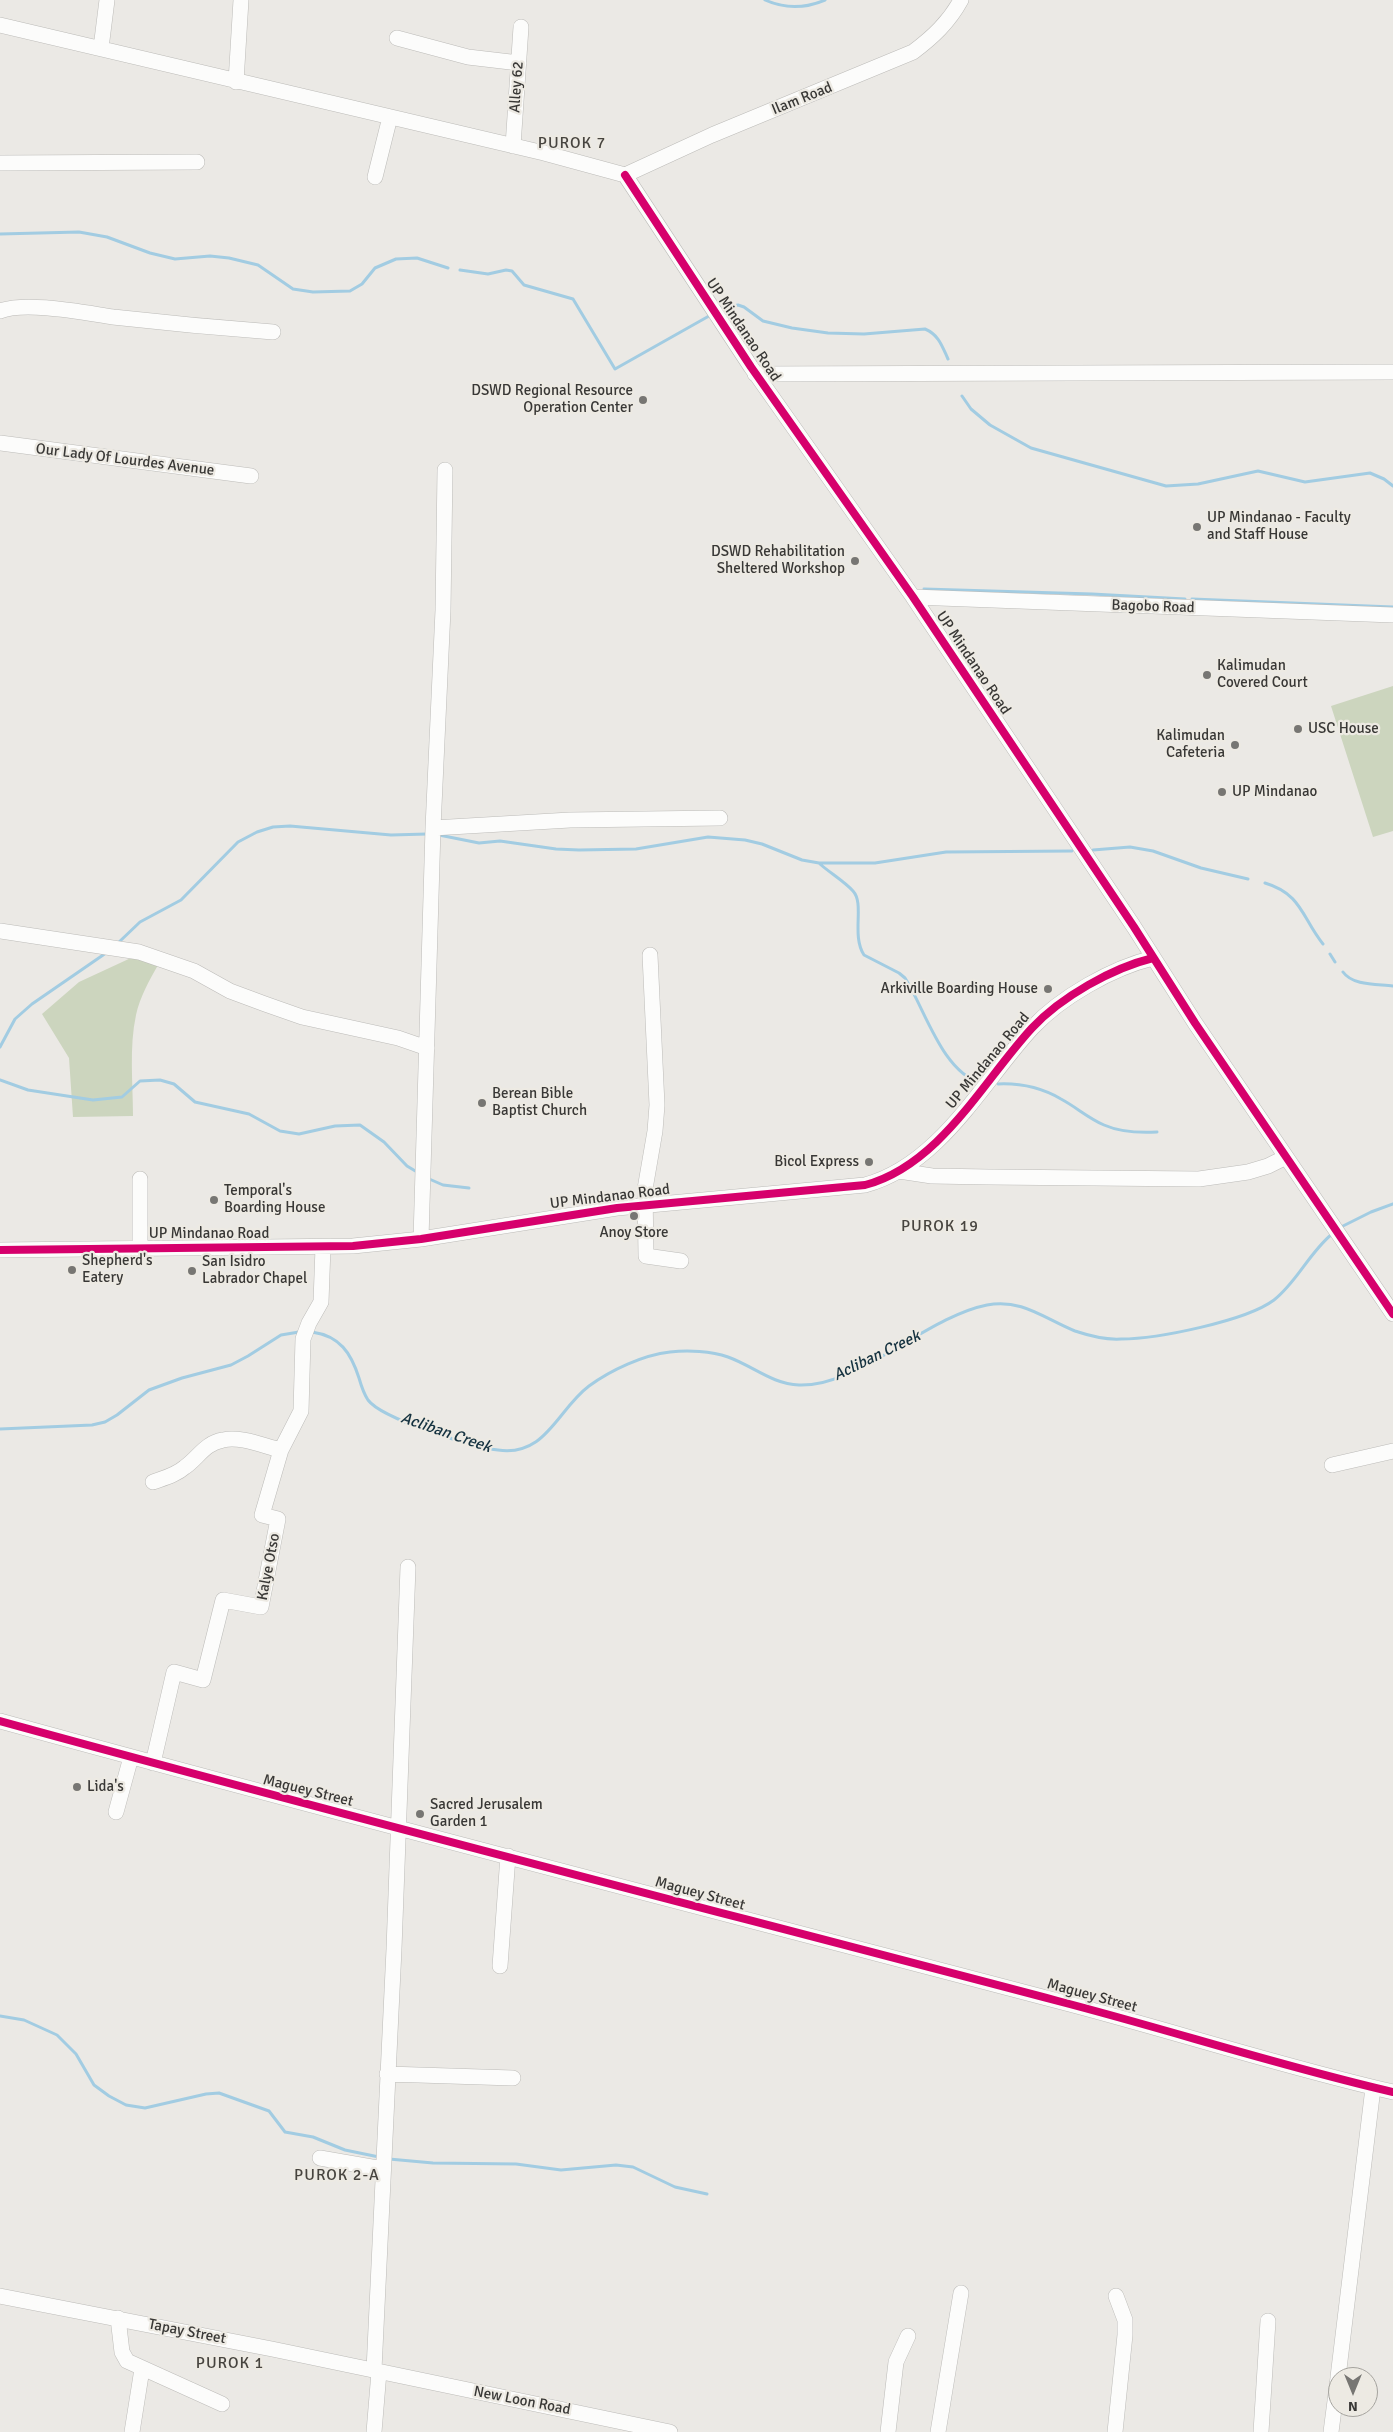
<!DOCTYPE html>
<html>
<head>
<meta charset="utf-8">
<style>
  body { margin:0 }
  #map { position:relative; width:1393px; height:2432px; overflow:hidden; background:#ebe9e5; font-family:Signika,sans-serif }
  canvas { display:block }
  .north { position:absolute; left:1328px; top:2367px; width:50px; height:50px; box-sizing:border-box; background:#edeae3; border:1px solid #a5a39e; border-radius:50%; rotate:180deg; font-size:14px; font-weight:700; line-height:20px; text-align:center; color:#393836 }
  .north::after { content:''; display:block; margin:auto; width:18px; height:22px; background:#777673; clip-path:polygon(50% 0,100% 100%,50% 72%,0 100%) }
</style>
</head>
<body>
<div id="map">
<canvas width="1393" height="2432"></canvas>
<div class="north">N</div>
</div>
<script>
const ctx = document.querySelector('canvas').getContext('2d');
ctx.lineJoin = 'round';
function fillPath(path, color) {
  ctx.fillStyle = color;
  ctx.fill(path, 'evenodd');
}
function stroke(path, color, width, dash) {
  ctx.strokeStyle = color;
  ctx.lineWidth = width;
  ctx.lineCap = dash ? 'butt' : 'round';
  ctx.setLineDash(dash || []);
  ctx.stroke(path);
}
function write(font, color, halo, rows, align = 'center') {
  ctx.font = font + ' Signika,sans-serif';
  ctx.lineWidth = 4.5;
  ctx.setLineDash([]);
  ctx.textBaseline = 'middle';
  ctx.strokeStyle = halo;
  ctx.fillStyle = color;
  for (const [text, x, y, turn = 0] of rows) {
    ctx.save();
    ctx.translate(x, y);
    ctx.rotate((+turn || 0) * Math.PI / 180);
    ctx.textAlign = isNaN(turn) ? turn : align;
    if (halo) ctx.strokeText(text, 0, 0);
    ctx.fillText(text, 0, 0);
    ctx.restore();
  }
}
const green = new Path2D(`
  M1393,686V831L1373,837L1331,706Z
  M133,957L158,965C149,981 140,997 136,1015C129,1047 133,1083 133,1116L73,1117L69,1058L42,1014L79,982Z`);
const stream = new Path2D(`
  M765,0C785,9 804,9 825,0
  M0,234L79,232L107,237L150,253L175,259L210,256L229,258L258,265L293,289L313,292L350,291L362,284L375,268L396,259L417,258L448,268
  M460,270L488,274L506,270L512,271L524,285L573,299L615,369L709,316
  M719,309L738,305L744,307L763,321L792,328L828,333L864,334L925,329C939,335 942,346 948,359
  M962,396L971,409L990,425L1031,448L1166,486L1198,484L1258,471L1305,482L1370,473L1384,479L1393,486
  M924,589L1092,594L1185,599
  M1192,599L1393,607
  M439,835L479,843L500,841L556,849L579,850L636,849L708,837L745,840L762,844L802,860L819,863H875L946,852L1072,851
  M1093,850L1130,847L1153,851L1201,868L1248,879
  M820,864C830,873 844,881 853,891C865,904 851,935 864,955L899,973L905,978C925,1009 942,1072 981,1083
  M1265,883C1302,894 1302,918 1323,944
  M118,943L140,922L181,900L238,842L257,832L273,827L290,826L391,835L427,834
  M1330,954L1335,962
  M1343,972C1353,986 1377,984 1393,986
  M0,1047L15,1019L32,1004L106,953
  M0,1080L28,1090L93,1100L122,1097L140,1081L160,1080L174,1084L195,1102L249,1114L280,1131L299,1134L335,1126L360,1125L384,1142L407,1166L417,1172
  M998,1084C1020,1083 1042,1088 1061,1099C1076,1107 1088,1118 1104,1125C1120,1132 1139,1133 1157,1132
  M427,1178L443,1185L469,1188
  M1339,1228L1371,1212L1393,1204
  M312,1332C340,1336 351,1353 359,1378C361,1385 364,1394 368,1400C382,1419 473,1447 498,1450C546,1457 557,1410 589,1386C611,1370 643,1355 670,1352C688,1350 711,1351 728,1357C753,1366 772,1384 799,1385C859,1387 926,1317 987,1305C1021,1298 1045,1319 1075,1331C1090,1336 1106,1340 1121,1339C1157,1339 1246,1321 1274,1300C1297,1282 1309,1253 1332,1234
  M0,1429L92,1425L105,1422L117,1415L149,1390L182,1378L231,1365L248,1356L281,1335L299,1332
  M0,2016L24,2020L57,2035L76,2054L94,2085L109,2096L126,2105L145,2108L206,2094L219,2093L269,2111L285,2132L313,2137L345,2150L379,2157
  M389,2159L433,2163L516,2164L561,2170L616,2165L633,2167L675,2187L707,2194`);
const minor = new Path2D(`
  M0,25L544,153L625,175
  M397,38L468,57L519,63
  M101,48L107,0
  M236,82L241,0
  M513,146L521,27
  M0,163L197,162
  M625,175L751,367L913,597L1134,927L1195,1023L1393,1314
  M625,175L712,135L913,52C933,37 949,22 961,0
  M375,177L390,117
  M0,311C26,301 85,313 113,317C166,323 219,328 273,332
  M755,374L1393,372
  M0,443L251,476
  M913,597L1393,615
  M433,828L570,820L720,818
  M0,931L139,952L194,971L230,991L265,1004L302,1017L398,1038L427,1048
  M650,955L657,1105L655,1131L645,1189L646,1256L681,1261
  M899,1171L932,1176L989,1177L1199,1179L1248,1172L1268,1166L1286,1157
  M421,1239L433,828L443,610L445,470
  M140,1249V1179
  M0,1250L353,1246L421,1239L617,1208L865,1185C940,1165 983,1081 1032,1028C1061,997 1112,968 1153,958
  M1332,1465L1393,1451
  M153,1482C164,1478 176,1475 185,1467C198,1458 205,1443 223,1440C241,1436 263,1446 281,1450
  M0,1721C352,1818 705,1908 1058,2001C1170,2030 1280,2066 1393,2092
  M153,1763L174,1672L203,1680L223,1600L261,1607L278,1519L262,1515L281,1450L301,1411L303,1339L309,1323L321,1302L323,1247
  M116,1812L131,1757
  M500,1966L508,1856
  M387,2074L513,2078
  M320,2158L383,2169
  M0,2296L272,2349L670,2432
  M118,2318L122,2352L127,2361L222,2404
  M374,2370L394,1949L408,1567
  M1338,2377L1373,2088
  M132,2432L142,2369
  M374,2432L379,2372
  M888,2432L896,2362L908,2336
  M938,2432L961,2293
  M1115,2432L1125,2335V2320L1116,2296
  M1261,2432L1268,2321
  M1331,2432L1338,2378`);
const cycleway = new Path2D(`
  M625,175L751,367L913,597L1134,927L1195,1023L1393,1314
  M0,1250L353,1246L421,1239L617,1208L865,1185C940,1165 983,1081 1032,1028C1061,997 1112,968 1153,958
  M0,1721C352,1818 705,1908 1058,2001C1170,2030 1280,2066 1393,2092`);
const markers = [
  [643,400,5,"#777673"],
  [1197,527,5,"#777673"],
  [855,561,5,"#777673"],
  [1207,675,5,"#777673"],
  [1298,729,5,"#777673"],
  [1235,745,5,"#777673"],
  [1222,792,5,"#777673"],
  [1048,989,5,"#777673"],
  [482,1103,5,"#777673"],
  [869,1162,5,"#777673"],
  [214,1200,5,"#777673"],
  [634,1216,5,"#777673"],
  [72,1270,5,"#777673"],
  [192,1271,5,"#777673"],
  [77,1787,5,"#777673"],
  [420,1814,5,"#777673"]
];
const streetNames = [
  ["Alley 62",517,87,-86],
  ["Ilam Road",802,99,-22],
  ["UP Mindanao Road",743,330,56],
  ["Our Lady Of Lourdes Avenue",125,460,7],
  ["Bagobo Road",1153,607,2],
  ["UP Mindanao Road",973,663,56],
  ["UP Mindanao Road",988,1061,-50],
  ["UP Mindanao Road",610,1197,-7],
  ["UP Mindanao Road",209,1234],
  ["Kalye Otso",269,1567,-79],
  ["Maguey Street",308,1791,14],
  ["Maguey Street",700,1894,15],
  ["Maguey Street",1092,1996,15],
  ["Tapay Street",187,2332,11],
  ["New Loon Road",522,2401,11]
];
const poiNames = [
  ["DSWD Regional Resource",633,391,"right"],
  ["Operation Center",633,408,"right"],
  ["UP Mindanao - Faculty",1207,518],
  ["and Staff House",1207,535],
  ["DSWD Rehabilitation",845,552,"right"],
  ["Sheltered Workshop",845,569,"right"],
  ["Kalimudan",1217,666],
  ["Covered Court",1217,683],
  ["USC House",1308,729],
  ["Kalimudan",1225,736,"right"],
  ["Cafeteria",1225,753,"right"],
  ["UP Mindanao",1232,792],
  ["Arkiville Boarding House",1038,989,"right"],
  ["Berean Bible",492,1094],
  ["Baptist Church",492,1111],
  ["Bicol Express",859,1162,"right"],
  ["Temporal's",224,1191],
  ["Boarding House",224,1208],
  ["Anoy Store",634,1233,"center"],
  ["Shepherd's",82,1261],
  ["Eatery",82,1278],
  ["San Isidro",202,1262],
  ["Labrador Chapel",202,1279],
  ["Lida's",87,1787],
  ["Sacred Jerusalem",430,1805],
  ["Garden 1",430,1822]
];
const neighbourhoodNames = [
  ["PUROK 7",572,144],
  ["PUROK 19",940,1227],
  ["PUROK 2-A",337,2176],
  ["PUROK 1",230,2364]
];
const waterNames = [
  ["Acliban Creek",877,1356,-26],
  ["Acliban Creek",446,1433,19]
];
fillPath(green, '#ccd5be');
stroke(stream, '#a2cce2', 3);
stroke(minor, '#bcbbb8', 16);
stroke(minor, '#fcfcfb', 15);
stroke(cycleway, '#d6006c', 8);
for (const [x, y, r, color] of markers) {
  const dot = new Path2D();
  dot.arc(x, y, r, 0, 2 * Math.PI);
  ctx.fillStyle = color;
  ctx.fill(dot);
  stroke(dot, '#edeae3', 2);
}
write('15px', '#393836', '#edeae3', streetNames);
write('15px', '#393836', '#edeae3', poiNames, 'left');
ctx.letterSpacing = '1px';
write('16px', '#47443f', '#edeae3', neighbourhoodNames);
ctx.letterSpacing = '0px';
write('italic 16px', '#153240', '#edeae3', waterNames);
</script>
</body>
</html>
